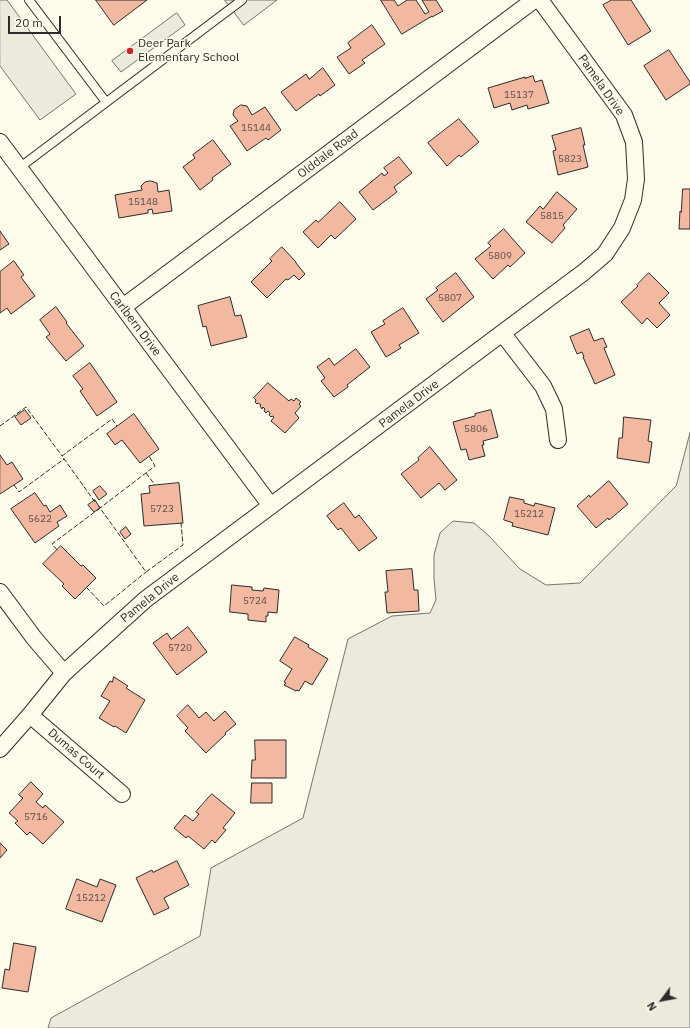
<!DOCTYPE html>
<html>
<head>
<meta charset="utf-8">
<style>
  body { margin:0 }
  #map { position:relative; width:690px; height:1028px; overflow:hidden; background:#fdfbea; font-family:"IBM Plex Sans",sans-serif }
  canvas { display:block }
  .north { position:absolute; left:642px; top:980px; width:40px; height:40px; -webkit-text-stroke:3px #fdfbea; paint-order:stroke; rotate:238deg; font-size:11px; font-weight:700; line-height:16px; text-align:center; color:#2b2b2b }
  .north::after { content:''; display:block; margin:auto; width:14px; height:18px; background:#2b2b2b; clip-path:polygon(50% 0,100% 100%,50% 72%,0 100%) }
  .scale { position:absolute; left:8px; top:16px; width:53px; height:18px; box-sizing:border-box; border:2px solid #2b2b2b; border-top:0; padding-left:5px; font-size:12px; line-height:14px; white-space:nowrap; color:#2b2b2b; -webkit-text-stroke:3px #fdfbea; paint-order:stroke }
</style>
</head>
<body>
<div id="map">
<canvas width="690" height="1028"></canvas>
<div class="north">N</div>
<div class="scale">20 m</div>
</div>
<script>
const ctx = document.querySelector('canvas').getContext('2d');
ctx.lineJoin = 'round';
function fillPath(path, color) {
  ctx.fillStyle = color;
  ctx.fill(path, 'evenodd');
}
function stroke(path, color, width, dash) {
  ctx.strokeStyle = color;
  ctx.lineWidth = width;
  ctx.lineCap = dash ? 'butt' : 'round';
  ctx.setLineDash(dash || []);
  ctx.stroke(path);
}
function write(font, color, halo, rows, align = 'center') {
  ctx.font = font + ' "IBM Plex Sans",sans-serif';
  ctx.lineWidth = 3;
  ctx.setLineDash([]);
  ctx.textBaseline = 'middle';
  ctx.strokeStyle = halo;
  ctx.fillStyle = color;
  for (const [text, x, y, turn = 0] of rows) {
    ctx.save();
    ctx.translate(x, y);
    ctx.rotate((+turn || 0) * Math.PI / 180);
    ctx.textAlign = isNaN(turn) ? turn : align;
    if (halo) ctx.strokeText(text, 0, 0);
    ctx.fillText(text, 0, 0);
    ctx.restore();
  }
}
const green = new Path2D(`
  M690,433V1028H48L51,1018L200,936L211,868L303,818L348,639L392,616L430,613L436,600L434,579V555L440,533L453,521L474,523L489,536L520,569L546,585L580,583L676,486Z`);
const parking = new Path2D(`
  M0,0H7L76,94L40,120L0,66Z
  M225,0H277L244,25Z
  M177,13L185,25L121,72L112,61Z`);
const building = new Path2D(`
  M96,0H147L114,25Z
  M381,0H394L398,6L407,0H416L425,14L429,12L422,0H436L443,11L432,17V16L402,34Z
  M612,0H631L651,31L628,45L603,5Z
  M372,25L385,44L362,60L365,63L349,74L337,57L351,48L348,43Z
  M669,50L690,82V84L666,100L644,66Z
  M323,68L335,85L320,96L319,94L296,111L281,92L306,74L309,79Z
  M533,76L535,82L542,80L549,103L528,109L527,105L512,110L510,103L494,108L488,88L525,77V78Z
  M241,105L247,106L252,115L265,107L281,130L268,140L266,138L247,151L230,126L238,121L233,115L234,110Z
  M459,119L479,142L461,157L459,155L447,166L428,143Z
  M581,128L585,145H583L588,167L558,175L553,151L556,150L552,136Z
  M213,140L231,164L212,178L213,180L200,190L183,167L195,158L193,155Z
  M399,157L412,173L394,187L397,192L373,210L359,192L382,173L384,176L388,173L384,168Z
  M151,181L157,183L158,192L169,190L172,211L153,214L152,209L148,210V213L119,218L115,195L142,190L141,186L145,182Z
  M683,189H690V229H679L680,211L681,212Z
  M557,192L577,209L563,225L565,228L552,243L526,222L540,206L543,209Z
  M340,202L356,219L335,239L331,235L318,248L303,232L316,220L318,222Z
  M504,229L525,253L510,267L508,265L493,279L475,259L491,246L488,243Z
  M0,231L9,244L0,250Z
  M282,247L296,262V263L305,274L299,280L294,275L288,280L286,279L267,298L251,282L272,261L270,259Z
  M14,261L24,275L21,277L35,296L11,314L7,308L0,313V272Z
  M456,273L474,297L443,322L426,299L438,290L436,288Z
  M649,273L669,293L659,303L670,315L657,328L647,318L642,324L621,302L638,286L637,285Z
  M230,297L235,316L241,315L247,337L211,346L206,326L203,327L198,306Z
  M56,307L67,322L66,323L84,346L66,361L46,337L50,334L40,320Z
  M403,308L419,333L399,345L401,348L386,357L371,332L385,324L383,321Z
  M589,329L594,341L603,338L607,347L604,348L615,375L595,384L583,357H584L582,352L577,354L570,337Z
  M356,349L370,367L347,385L348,387L334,397L321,381L325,378L317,367L329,358L334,365Z
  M90,363L117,402L97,416L80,391L83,389L73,376Z
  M268,383L289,401L291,399L294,401L296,398L301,402L299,404L301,406L295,413L299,418L285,433L271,421L274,417L272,416L271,417L269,415L270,413L268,411L266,413L264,411L265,409L263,407L262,409L260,406L261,405L258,403L257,404L255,402L256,400L254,398Z
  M25,410L31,418L21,425L15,417Z
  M491,410L498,437L483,441L484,445H482L485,456L469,460L466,449L461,450L453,422L475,416V414Z
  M134,414L159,449L140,463L122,440L115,445L107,434Z
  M624,417L651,420L648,441L652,442L649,463L617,458L619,438H622Z
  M430,447L457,480L445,490L439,483L421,498L401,474L419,460L418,458Z
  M0,455L7,465L12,462L23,479L0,494Z
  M609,481L628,504L609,520L608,518L596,528L577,506L589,495L590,497Z
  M179,483L183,523L144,526L141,494L150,493L149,486Z
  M100,486L107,494L99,500L93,491Z
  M35,493L44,506L46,505L50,512L60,505L67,516L57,522L59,526L35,543L11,509Z
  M510,497L524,500V503L534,506L535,503L555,508L548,535L512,526L513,523L504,520Z
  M95,500L100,508L94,512L88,505Z
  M344,503L355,518L359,515L377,538L359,551L341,528L338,530L327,516Z
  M126,527L131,534L125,539L120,532Z
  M61,546L81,566L83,565L96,578L75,599L62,586L64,584L43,564Z
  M412,569L414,590H418L419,611L387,613L385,592H388L386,571Z
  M232,585L252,587V590L263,591L264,588L279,590L277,613L268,612V616H266V622L248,620V614L230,612Z
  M188,627L207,652L177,675L153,643L167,633L171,639Z
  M295,637L309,645L308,647L328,659L312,685L305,681L299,691L297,690L296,691L284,685L286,683L284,682L292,669L280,661Z
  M114,677L128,686L126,688L145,700L126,733L115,726L114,727L99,718L110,701L101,696L110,681L112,682Z
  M188,705L199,718L206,712L214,721L225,711L236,724L225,733L226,734L206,753L185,731L188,728L177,716Z
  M255,740H286V778H251L252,760H255Z
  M31,782L43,794L36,802L43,808L45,805L64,822L43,844L30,832L27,835L15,823L18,821L9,813L23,798L19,795Z
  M252,783H272V803H251Z
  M212,794L235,813L223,828L226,830L215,843L212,840L204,849L188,836L186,838L174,828L185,815L193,821L199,814L196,812Z
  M0,843L7,850L0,858Z
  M177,861L189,885L164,898L169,908L154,915L136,878L152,870L153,872Z
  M77,879L97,887L100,879L116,885L102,922L66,909Z
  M14,943L36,947L28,992L2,988L5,969L9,970Z`);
const service = new Path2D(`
  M29,0L106,102
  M19,168L242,0`);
const minor = new Path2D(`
  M0,142L271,506
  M123,307L534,0
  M503,334L543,386L554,409L558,440
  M0,592L34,638L64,673
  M30,715L122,794
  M0,749L30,715L64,673L146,599L584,272L605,254L622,228L633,200L636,179L634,142L624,115L540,0`);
const fence = new Path2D(`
  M0,426L26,407L62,456
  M146,473L155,485
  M14,485L19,492L64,459
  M95,502L62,456L112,419L117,426
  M99,506L100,508L155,466L149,456
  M57,550L52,544L100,508L146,572L183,545L181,523
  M86,587L104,606L146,572`);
const markers = [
  [130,51,4,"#c62828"]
];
const numberNames = [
  ["15137",519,95],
  ["15144",256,128],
  ["5823",570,159],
  ["15148",143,202],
  ["5815",552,216],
  ["5809",500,256],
  ["5807",450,298],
  ["5806",476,429],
  ["5723",162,509],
  ["15212",529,514],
  ["5622",40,519],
  ["5724",255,601],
  ["5720",180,648],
  ["5716",36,817],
  ["15212",91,898]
];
const poiNames = [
  ["Deer Park",138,44],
  ["Elementary School",138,58]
];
const streetNames = [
  ["Pamela Drive",601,85,55],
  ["Olddale Road",328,154,-37],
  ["Carlbern Drive",135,324,53],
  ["Pamela Drive",409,404,-37],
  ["Pamela Drive",150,598,-39],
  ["Dumas Court",76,754,41]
];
fillPath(green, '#ecebdb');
stroke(green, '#74746e', 1);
fillPath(parking, '#eceadb');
stroke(parking, '#74746e', 1);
fillPath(building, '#f2b8a0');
stroke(building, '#2b2b2b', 1);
stroke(service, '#2b2b2b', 10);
stroke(minor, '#2b2b2b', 18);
stroke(service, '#fdfbea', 8);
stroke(minor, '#fdfbea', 16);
stroke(fence, '#2b2b2b', 1, [5, 2]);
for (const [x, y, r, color] of markers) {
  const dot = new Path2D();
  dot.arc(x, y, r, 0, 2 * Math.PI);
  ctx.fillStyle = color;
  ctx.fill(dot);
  stroke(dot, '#fdfbea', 1.5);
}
write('10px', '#5d4e48', null, numberNames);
write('12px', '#2b2b2b', '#fdfbea', poiNames, 'left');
write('12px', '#2b2b2b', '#fdfbea', streetNames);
</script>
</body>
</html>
